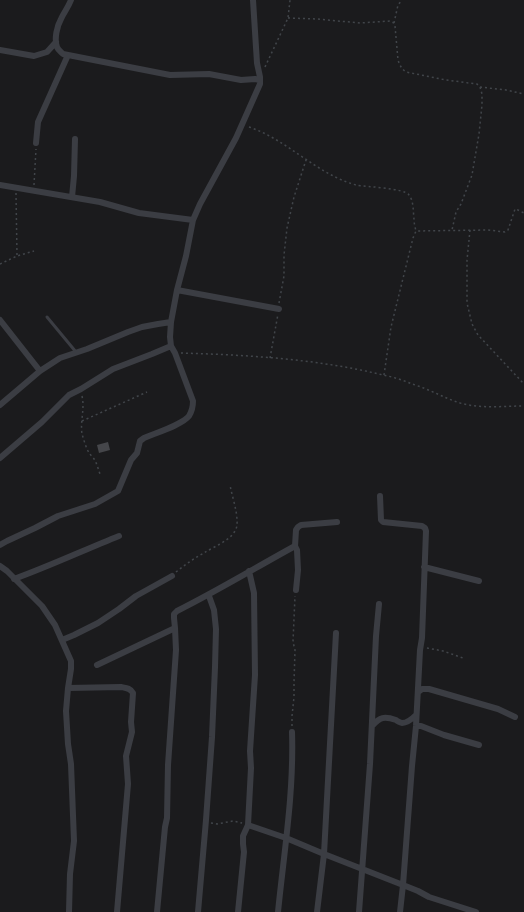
<!DOCTYPE html>
<html>
<head>
<meta charset="utf-8">
<style>
  body { margin:0 }
  canvas { display:block; background:#1b1b1d }
</style>
</head>
<body>
<canvas width="524" height="912"></canvas>
<script>
const ctx = document.querySelector('canvas').getContext('2d');
ctx.lineJoin = 'round';
function fillPath(path, color) {
  ctx.fillStyle = color;
  ctx.fill(path, 'evenodd');
}
function stroke(path, color, width, dash) {
  ctx.strokeStyle = color;
  ctx.lineWidth = width;
  ctx.lineCap = dash ? 'butt' : 'round';
  ctx.setLineDash(dash || []);
  ctx.stroke(path);
}
const building = new Path2D(`
  M108,442L110,450L99,453L97,445Z`);
const path = new Path2D(`
  M288,18L317,19L360,23L390,21L394,23L395,26L398,60C400,66 402,69 406,72L446,80L477,84L480,87L482,94V105L479,134L472,175L461,204L456,212L452,230
  M394,23L398,5L402,0
  M265,67L288,18L290,0
  M480,87L506,90L524,94
  M249,127C288,140 316,174 356,185C367,187 404,188 409,195C414,201 413,212 414,219C414,223 415,227 416,231
  M34,185L36,149
  M16,193L17,256
  M470,230L467,260V303L472,324L478,335L524,384
  M0,264L17,256L34,251
  M279,303L284,276V255L287,228L294,197L306,160
  M181,353C248,355 318,359 383,375C393,377 403,380 412,384C429,389 444,398 460,403C481,409 503,406 524,406
  M270,358L278,314
  M384,375L391,327L413,238L416,231L488,230L505,232L508,230L515,209H516L524,213
  M82,396C85,409 80,421 82,434C84,440 86,449 90,454C91,456 93,457 94,459C97,463 98,469 100,474
  M82,421L147,392
  M176,572C185,565 194,558 204,553C216,545 239,538 237,521C237,510 232,496 230,485
  M427,648L443,651L463,658
  M292,726V716L294,697V683L295,650L293,642L295,596
  M211,823L217,824L233,821L242,823`);
const service = new Path2D(`
  M47,317L76,352`);
const minor = new Path2D(`
  M71,0C68,8 64,12 61,19C57,26 54,39 57,47C58,50 61,52 63,54L170,75L209,74L241,80L255,79L260,80
  M0,50L34,56L47,52L56,42
  M36,143L38,122L68,55
  M0,185L100,202L139,213L193,220
  M72,197L74,176L75,139
  M177,290L279,309
  M0,320L40,371
  M0,405L40,371L60,358L87,349L128,332L142,327L158,324L171,322
  M0,458L42,422L69,395L81,389L113,369L152,354L171,346
  M380,496L381,520L383,522L422,526L425,528L426,531L422,638L420,650L416,726L412,766L403,885L400,912
  M0,545L7,541L35,528L58,516L95,504L118,491L131,460L137,453L140,441L144,438C155,433 182,425 189,416C192,411 193,407 193,401L175,353L171,346L170,337L171,322L177,290L186,256L193,220L200,204L236,138L260,84V77L257,63L253,0
  M0,566L7,571L42,606L55,625L71,661V669L68,688L66,711L68,744L71,764L74,841L70,874L69,912
  M424,567L479,581
  M14,579C50,566 84,550 119,536
  M296,590L298,570L297,550L295,546L296,530L298,527L301,525L337,522
  M62,640L74,635L98,623L119,609L136,596L172,576
  M97,665L175,628
  M68,688L121,687C126,688 130,688 133,693L131,722L132,732L126,756L128,784L117,912
  M418,692L422,689H429L498,709L515,717
  M372,726C380,717 384,716 396,720C397,721 401,723 402,723C407,723 413,718 416,715
  M416,726H421L444,735L479,745
  M248,825L286,838L324,854L403,885L418,891L429,897L476,912
  M157,912L165,827L167,818L168,765L176,650L175,628L174,618V614L177,611C217,591 255,568 295,546
  M198,912L206,820L212,737L215,667L216,629L214,610L209,596
  M238,912L244,852L243,844V836L248,825L251,768L250,751L255,675L254,593L249,571
  M278,912C284,852 294,793 292,732
  M317,912L324,854L336,633
  M359,912L370,764L376,636L379,604`);
fillPath(building, '#45464a');
stroke(path, '#41454a', 1.5, [2, 3]);
stroke(service, '#3b3d43', 3);
stroke(minor, '#3b3d43', 6);
</script>
</body>
</html>
